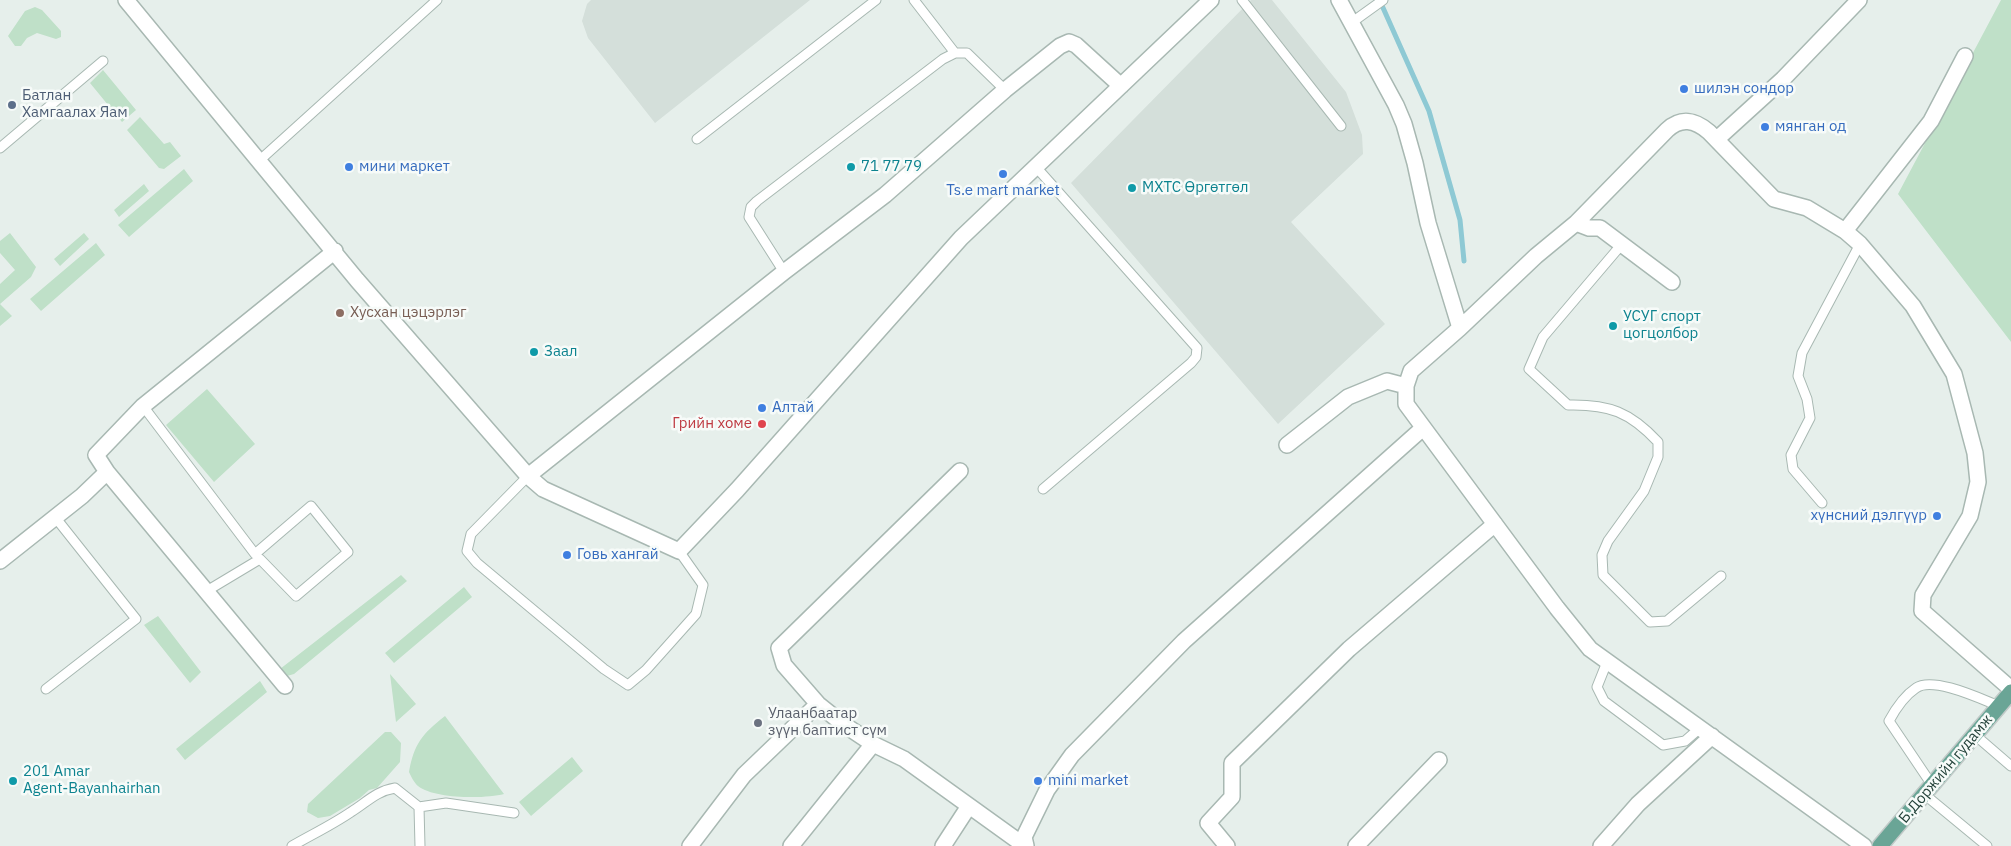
<!DOCTYPE html>
<html>
<head>
<meta charset="utf-8">
<style>
  body { margin:0 }
  canvas { display:block; background:#e6efeb }
</style>
</head>
<body>
<canvas width="2011" height="846"></canvas>
<script>
const ctx = document.querySelector('canvas').getContext('2d');
ctx.lineJoin = 'round';
function fillPath(path, color) {
  ctx.fillStyle = color;
  ctx.fill(path, 'evenodd');
}
function stroke(path, color, width, dash) {
  ctx.strokeStyle = color;
  ctx.lineWidth = width;
  ctx.lineCap = dash ? 'butt' : 'round';
  ctx.setLineDash(dash || []);
  ctx.stroke(path);
}
function write(font, color, halo, rows, align = 'center') {
  ctx.font = font + ' "IBM Plex Sans",sans-serif';
  ctx.lineWidth = 5;
  ctx.setLineDash([]);
  ctx.textBaseline = 'middle';
  ctx.strokeStyle = halo;
  ctx.fillStyle = color;
  for (const [text, x, y, turn = 0] of rows) {
    ctx.save();
    ctx.translate(x, y);
    ctx.rotate((+turn || 0) * Math.PI / 180);
    ctx.textAlign = isNaN(turn) ? turn : align;
    if (halo) ctx.strokeText(text, 0, 0);
    ctx.fillText(text, 0, 0);
    ctx.restore();
  }
}
const built = new Path2D(`
  M591,0H810L655,123L588,38L582,21L587,4Z
  M1251,0H1272L1346,92L1362,135L1363,154L1291,222L1385,324L1278,424L1071,183Z`);
const green = new Path2D(`
  M2001,0H2011V342L1898,194Z
  M35,7L42,10L61,31V37L56,39L37,33L27,38L21,46H15L8,36L25,11Z
  M103,70L136,110L122,122L90,83Z
  M140,117L164,144L170,142L181,156L164,169L159,168L127,130Z
  M184,169L193,181L129,237L118,225Z
  M144,184L149,191L119,217L114,210Z
  M10,233L36,267L31,277L0,304L12,316L0,326V284L15,270L0,253V241Z
  M84,233L89,239L60,266L54,259Z
  M96,243L105,255L41,311L30,299Z
  M207,389L255,444L214,482L166,425Z
  M401,575L407,581L294,674L287,676L280,669Z
  M464,587L472,597L394,663L385,653Z
  M158,616L201,672L190,683L144,625Z
  M390,674L416,704L396,722Z
  M260,681L267,692L185,760L176,749Z
  M445,716L504,794C485,799 434,799 418,786C414,783 411,776 409,772C414,744 422,734 445,716Z
  M385,732H391L401,743L400,762L377,788L369,790L360,798L330,816L318,818L307,812L308,804Z
  M572,757L583,771L531,816L519,802Z`);
const stream = new Path2D(`
  M1380,1L1429,111L1460,220L1464,261`);
const service = new Path2D(`
  M914,0L955,53
  M1242,0L1341,126
  M1351,23L1383,0
  M697,139L876,0
  M0,148L103,61
  M260,160L437,0
  M1036,167L1197,348L1196,357L1191,363L1043,489
  M1622,244L1543,337L1529,369L1568,405C1609,404 1630,412 1658,442V457L1644,491L1608,541L1602,555L1603,575L1650,622L1667,621L1721,576
  M784,272L749,217L751,207L757,201L943,59L955,53H967L1005,90
  M143,406L255,554L311,506L348,552L296,596L260,559L205,592
  M528,476L471,534L467,551L477,563L604,669L628,685L646,670L696,614L703,585L679,551
  M1822,503L1793,469L1791,455L1810,418L1807,399L1798,376L1802,353L1860,244
  M1607,662L1597,687L1604,701L1663,745L1685,741L1700,728
  M46,689L136,619L55,517
  M1975,735L2011,766
  M1932,785L1889,721C1896,708 1904,696 1916,688C1933,676 1981,699 1999,706
  M1924,794L1987,846
  M292,846C311,835 332,825 351,812C366,803 376,791 395,788L419,807
  M420,846L419,807L446,803L514,813`);
const minor = new Path2D(`
  M126,0L357,280L528,476L543,489L679,551L737,490L961,238L1211,0
  M1339,0L1396,105L1404,124L1415,163L1428,223L1460,328L1411,371L1406,386V404L1557,608L1590,649L1864,846
  M1717,139L1783,79L1859,0
  M1576,223L1667,130C1681,117 1695,120 1709,132L1774,199L1807,208L1845,231L1860,244L1913,306L1954,374L1975,453L1978,482L1970,516L1923,595L1922,611L2011,689
  M1845,231L1931,121L1965,56
  M1460,328L1536,256L1576,223L1589,228H1600L1672,282
  M1287,445L1348,397L1387,381L1406,386
  M960,471L779,648L784,665L818,704L843,724L873,744L904,759L1025,846
  M107,472L285,686
  M528,476L784,272L885,195L1005,90L1060,46L1069,42L1076,45L1121,86
  M0,561L82,496L107,472L96,455L143,406L335,251
  M690,846L744,775L818,704
  M791,846L873,744
  M943,846L969,806
  M1026,846L1024,837L1047,790L1072,755L1184,641L1423,428
  M1227,846L1208,823L1232,797V763L1349,649L1495,524
  M1356,846L1439,760
  M1601,846L1638,804L1712,736`);
const primary = new Path2D(`
  M1880,846L2011,692`);
const markers = [
  [1684,89,5,"#3f7fe0"],
  [12,105,5,"#5c6f8a"],
  [1765,127,5,"#3f7fe0"],
  [349,167,5,"#3f7fe0"],
  [851,167,5,"#0f9aa8"],
  [1003,174,5,"#3f7fe0"],
  [1132,188,5,"#0f9aa8"],
  [340,313,5,"#8d6e63"],
  [1613,326,5,"#0f9aa8"],
  [534,352,5,"#0f9aa8"],
  [762,408,5,"#3f7fe0"],
  [762,424,5,"#e0444e"],
  [1937,516,5,"#3f7fe0"],
  [567,555,5,"#3f7fe0"],
  [758,723,5,"#6b7280"],
  [13,781,5,"#0f9aa8"],
  [1038,781,5,"#3f7fe0"]
];
const shopNames = [
  ["шилэн сондор",1694,89],
  ["мянган од",1775,127],
  ["мини маркет",359,167],
  ["Ts.e mart market",1003,191,"center"],
  ["Алтай",772,408],
  ["хүнсний дэлгүүр",1927,516,"right"],
  ["Говь хангай",577,555],
  ["mini market",1048,781]
];
const serviceNames = [
  ["Батлан",22,96],
  ["Хамгаалах Яам",22,113]
];
const cultureNames = [
  ["71 77 79",861,167],
  ["МХТС Өргөтгөл",1142,188],
  ["УСУГ спорт",1623,317],
  ["цогцолбор",1623,334],
  ["Заал",544,352],
  ["201 Amar",23,772],
  ["Agent-Bayanhairhan",23,789]
];
const educationNames = [
  ["Хусхан цэцэрлэг",350,313]
];
const healthNames = [
  ["Грийн хоме",752,424]
];
const worshipNames = [
  ["Улаанбаатар",768,714],
  ["зүүн баптист сүм",768,731]
];
const streetNames = [
  ["Б.Доржийн гудамж",1946,769,-50]
];
fillPath(built, '#d4dfda');
fillPath(green, '#bfe0c8');
stroke(stream, '#8ec9d4', 5);
stroke(service, '#a8b8b2', 11);
stroke(minor, '#a8b8b2', 18);
stroke(primary, '#c2cac8', 18);
stroke(service, '#fff', 9);
stroke(minor, '#fff', 15);
stroke(primary, '#6aa596', 15);
for (const [x, y, r, color] of markers) {
  const dot = new Path2D();
  dot.arc(x, y, r, 0, 2 * Math.PI);
  ctx.fillStyle = color;
  ctx.fill(dot);
  stroke(dot, '#f7fbf9', 2);
}
write('15px', '#366cbe', '#f7fbf9', shopNames, 'left');
write('15px', '#4e5e75', '#f7fbf9', serviceNames, 'left');
write('15px', '#0d838f', '#f7fbf9', cultureNames, 'left');
write('15px', '#785e54', '#f7fbf9', educationNames, 'left');
write('15px', '#be3a42', '#f7fbf9', healthNames, 'right');
write('15px', '#5b616d', '#f7fbf9', worshipNames, 'left');
write('15px', '#24423a', '#f7fbf9', streetNames);
</script>
</body>
</html>
